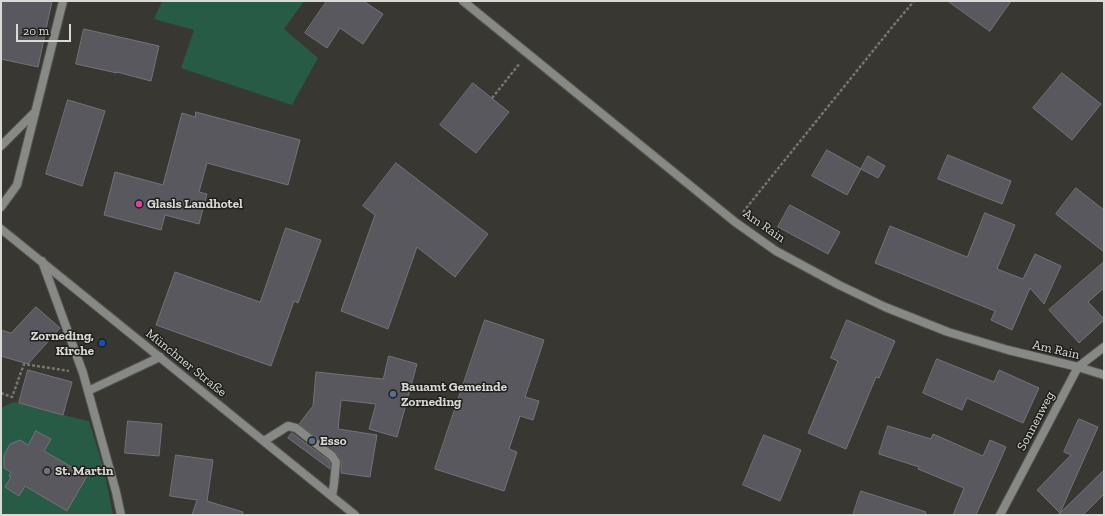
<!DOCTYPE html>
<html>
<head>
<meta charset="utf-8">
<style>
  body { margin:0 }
  #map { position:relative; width:1105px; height:516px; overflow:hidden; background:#393732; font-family:"Zilla Slab",serif }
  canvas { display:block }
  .frame { position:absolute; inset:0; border:2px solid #dad9d6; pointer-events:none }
  .scale { position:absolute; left:16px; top:24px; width:55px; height:18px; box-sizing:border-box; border:2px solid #dad9d6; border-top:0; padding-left:5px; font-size:12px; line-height:14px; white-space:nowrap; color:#dad9d6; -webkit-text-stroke:3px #1f1f1c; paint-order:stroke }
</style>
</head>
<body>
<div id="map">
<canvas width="1105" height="516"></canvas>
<div class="frame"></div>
<div class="scale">20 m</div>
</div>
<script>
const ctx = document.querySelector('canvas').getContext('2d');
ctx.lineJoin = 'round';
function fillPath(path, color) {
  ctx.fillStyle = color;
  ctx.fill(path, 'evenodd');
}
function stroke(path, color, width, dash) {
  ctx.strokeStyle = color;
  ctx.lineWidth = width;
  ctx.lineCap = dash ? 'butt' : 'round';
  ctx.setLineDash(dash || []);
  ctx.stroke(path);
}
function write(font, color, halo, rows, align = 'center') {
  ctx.font = font + ' "Zilla Slab",serif';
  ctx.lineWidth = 3;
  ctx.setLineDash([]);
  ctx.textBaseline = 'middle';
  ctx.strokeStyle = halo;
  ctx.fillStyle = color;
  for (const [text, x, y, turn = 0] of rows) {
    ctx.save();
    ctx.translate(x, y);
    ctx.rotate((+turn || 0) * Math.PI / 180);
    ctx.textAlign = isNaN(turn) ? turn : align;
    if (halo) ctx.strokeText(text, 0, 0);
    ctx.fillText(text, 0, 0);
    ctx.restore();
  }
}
const green = new Path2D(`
  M162,1H304L284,29L318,58L292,105L181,68L194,30L154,19Z
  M13,402L63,415L89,421L104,470L113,515H1V408ZM36,431L51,439L44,451L77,470L79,467L85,471L83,474L87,476L67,510L25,486L19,496L5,487L11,477L9,476L11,472L4,468V455L10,444L28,445Z`);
const building = new Path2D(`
  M1,1H52L38,67L1,59Z
  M327,1H363L383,14L363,44L340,28L327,48L305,33Z
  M948,1H1011L990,31Z
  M84,29L159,46L151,81L117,72V73L76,64Z
  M1062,73L1101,104L1072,140L1033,108Z
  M473,83L509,112L476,153L440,125Z
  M68,100L105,111L82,186L46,174Z
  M196,112L300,140L288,185L207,163L199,192L207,194L199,224L165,215L161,230L104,215L115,172L163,185L182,113L195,117Z
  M827,150L861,169L847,195L812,176Z
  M948,155L1011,181L1002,204L938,179Z
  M868,156L885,166L878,178L861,169Z
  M396,163L488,234L455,277L417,247L388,329L341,311L375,215L363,206Z
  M1076,188L1104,210V252L1056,214Z
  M790,205L840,232L828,254L778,227Z
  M985,213L1015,225L997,269L1023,279L1035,254L1061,266L1044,304L1030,288L1012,330L991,320L995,311L875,263L890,226L967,257Z
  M286,228L321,240L298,303L294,301L271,366L156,325L175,272L260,302Z
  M1104,262V288L1088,302L1104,319V320L1079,343L1049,310Z
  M36,307L60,328L28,364L1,356V330L11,333Z
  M485,320L544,340L525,397L539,401L533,420L520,416L509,449L517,452L504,491L435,469Z
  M847,320L895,341L879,378L876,377L846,449L808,433L838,361L831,358Z
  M389,356L417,364L397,437L369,429L376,404L341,400L338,429L377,435L370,477L341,473V462L336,453L299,424L313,406L316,372L383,379Z
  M937,359L994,382L999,370L1039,388L1023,423L967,398L962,410L923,393Z
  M28,370L72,382L63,415L19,403Z
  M1079,419L1098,427L1060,513L1104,470V494L1083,515H1057L1060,513L1037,490L1071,455L1064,452Z
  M128,421L162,424L159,456L125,453Z
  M888,426L931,439L933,434L983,456L990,440L1006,447L976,515H953L964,488L918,469L919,467L879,454Z
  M36,431L51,439L44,451L87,476L67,511L25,486L19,496L5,487L11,477L9,476L11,472L4,468V455L10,444L20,440L28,445Z
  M292,433L328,460L330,463V469L288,438Z
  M764,435L801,450L780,501L743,485Z
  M176,455L213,460L207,501L243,512L242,515H192L197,500L170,496Z
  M861,491L926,512L925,515H853Z`);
const path = new Path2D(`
  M492,98L520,63
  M743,212L893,26L914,1
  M1,393L12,397L24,364L69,371`);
const service = new Path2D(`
  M264,441L288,426L296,428L332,456L336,462L334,484L332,496`);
const minor = new Path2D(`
  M463,1L735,222L776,251L839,285L885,307L948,332L1008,350L1078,367L1104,375
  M1,146L35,112
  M1,207L17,185L63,1
  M42,261L83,373L116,492L121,515
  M88,391L160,357
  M1000,515L1078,367L1104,347`);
const tertiary = new Path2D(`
  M1,229L355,515`);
const markers = [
  [139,204,4,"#d1479c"],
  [102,343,4,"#1a4fb4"],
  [393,394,4,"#5c6f8a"],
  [312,441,4,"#5c6f8a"],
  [47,471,4,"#6b7280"]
];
const poiNames = [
  ["Glasls Landhotel",147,204],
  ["Zorneding,",94,336,"right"],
  ["Kirche",94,351,"right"],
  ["Bauamt Gemeinde",401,387],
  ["Zorneding",401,402],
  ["Esso",320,441],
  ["St. Martin",55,471]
];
const streetNames = [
  ["Am Rain",764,226,35],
  ["Am Rain",1056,350,13],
  ["Münchner Straße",186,363,39],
  ["Sonnenweg",1036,421,-62]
];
fillPath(green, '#275b46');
fillPath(building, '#59585e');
stroke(building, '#747379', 1);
stroke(service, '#565450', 10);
stroke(minor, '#565450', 10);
stroke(tertiary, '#565450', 10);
stroke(path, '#777571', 2.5, [3, 2]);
stroke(service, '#868986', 8);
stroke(minor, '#868986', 8);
stroke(tertiary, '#868986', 8);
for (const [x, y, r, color] of markers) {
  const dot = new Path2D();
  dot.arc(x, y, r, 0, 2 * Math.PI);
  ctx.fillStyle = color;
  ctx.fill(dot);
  stroke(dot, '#1f1f1c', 1.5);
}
write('bold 13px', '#dad9d6', '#1f1f1c', poiNames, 'left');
write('13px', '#dad9d6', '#1f1f1c', streetNames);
</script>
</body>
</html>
